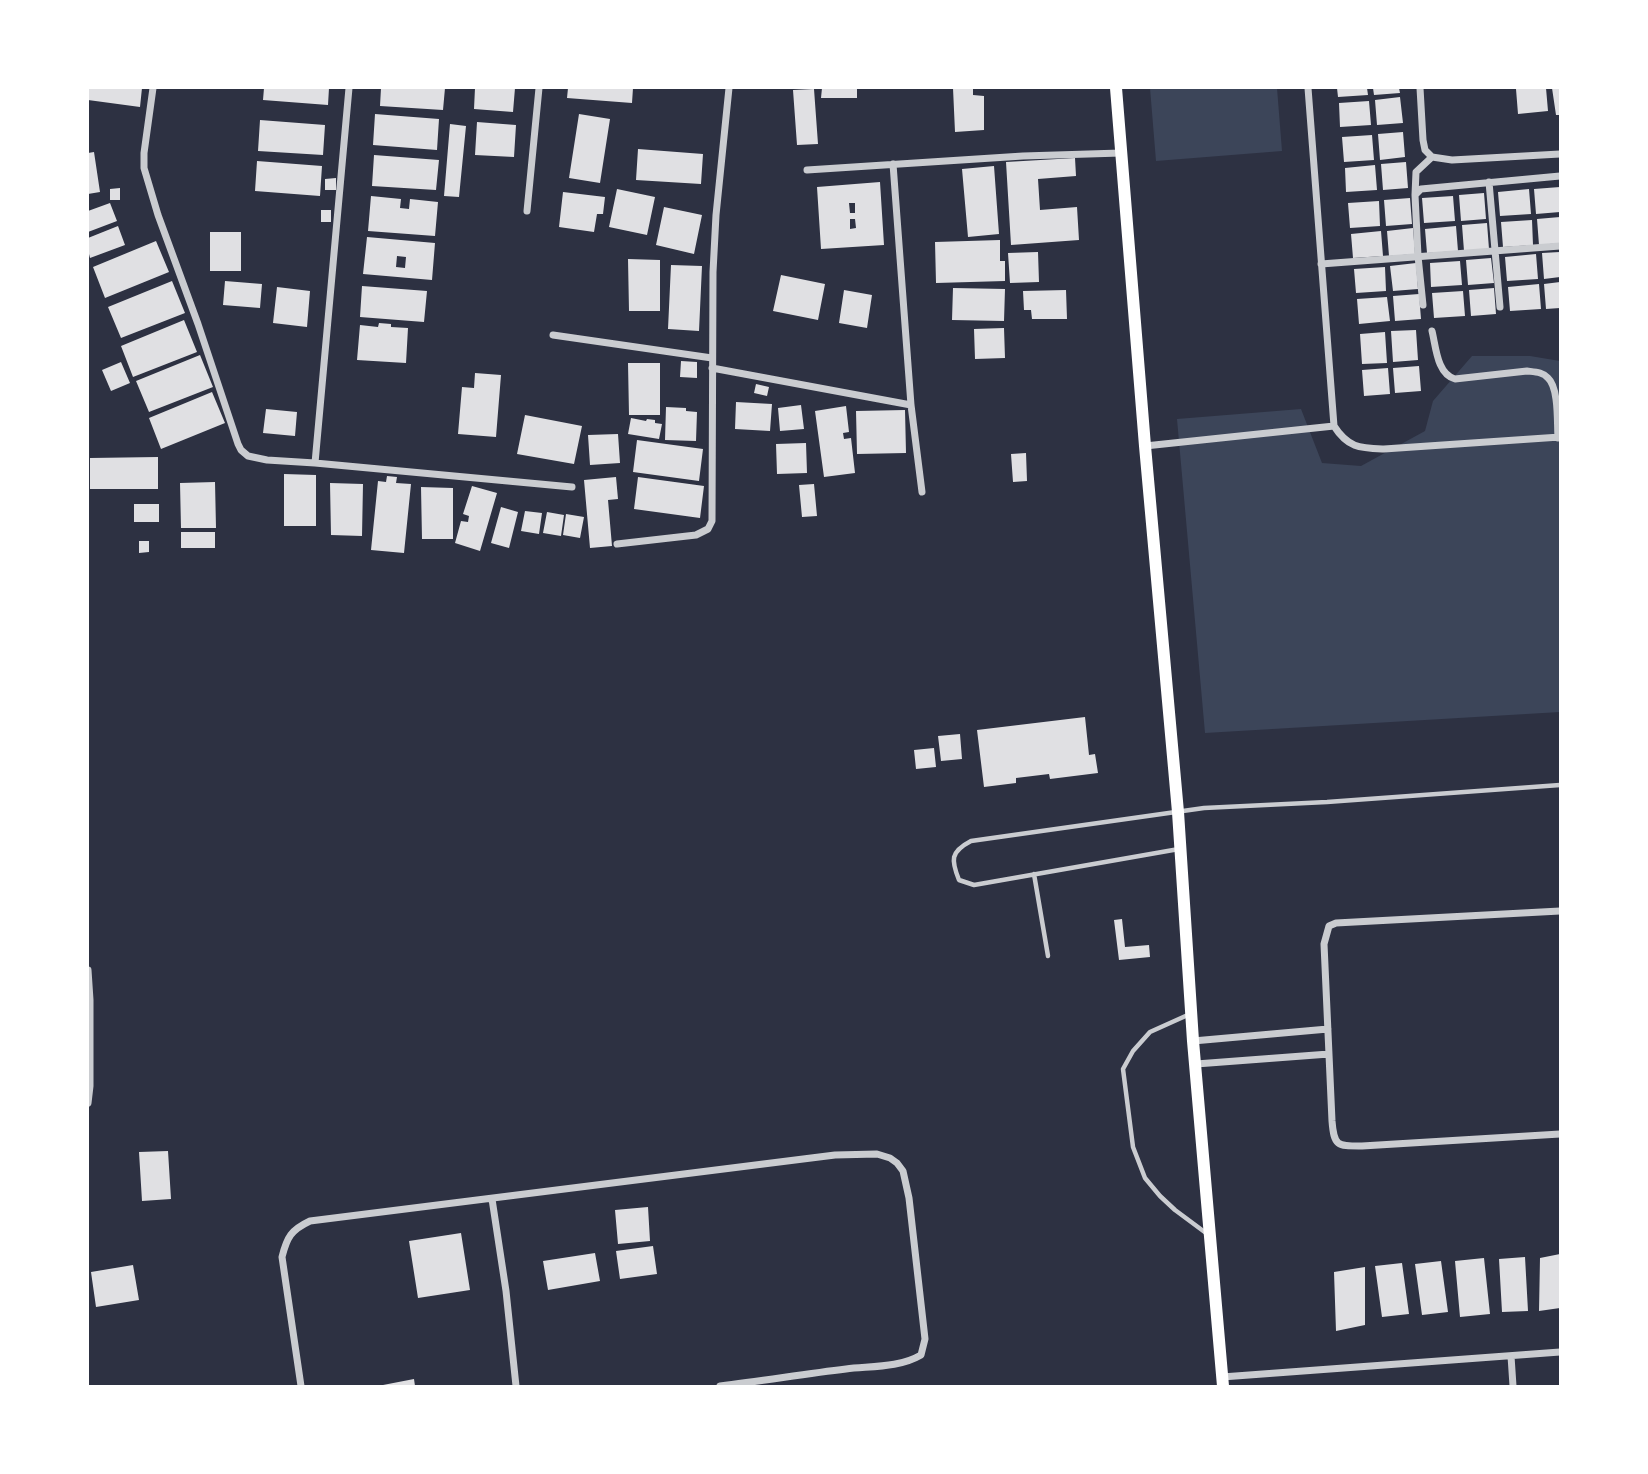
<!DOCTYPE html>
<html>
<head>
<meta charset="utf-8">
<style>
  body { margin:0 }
  #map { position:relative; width:1648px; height:1474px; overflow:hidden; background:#2d3142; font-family:"PT Sans",sans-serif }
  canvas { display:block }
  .frame { position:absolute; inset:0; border:89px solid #fff; pointer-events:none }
</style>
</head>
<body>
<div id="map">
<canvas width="1648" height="1474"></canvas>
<div class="frame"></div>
</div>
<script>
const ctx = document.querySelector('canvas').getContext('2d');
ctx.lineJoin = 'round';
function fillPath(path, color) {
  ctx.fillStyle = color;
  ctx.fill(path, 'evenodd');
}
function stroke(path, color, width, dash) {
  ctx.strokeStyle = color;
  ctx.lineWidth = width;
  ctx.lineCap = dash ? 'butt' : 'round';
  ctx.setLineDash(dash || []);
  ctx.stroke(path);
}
const green = new Path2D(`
  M1150,88H1277L1282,151L1156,161Z
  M1472,356H1530L1560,361V712L1205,733L1177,419L1301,409L1322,463L1361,466L1425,431L1433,401Z`);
const building = new Path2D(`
  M88,88H142L140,107L88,100Z
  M264,88H329L328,105L263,100Z
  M381,88H445L443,110L380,106Z
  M475,88H515L513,112L474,109Z
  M568,88H633L632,103L567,98Z
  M822,88H857V98H821Z
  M953,88H973V95L984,96V130L955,132Z
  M1337,88H1367L1368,95L1338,97Z
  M1373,88H1399L1400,93L1374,95Z
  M1546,88L1548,111L1518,114L1516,89Z
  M1552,88H1560V115H1556Z
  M814,89L818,144L797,145L793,90Z
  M1400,97L1403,123L1377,125L1375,100Z
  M1369,101L1371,125L1340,127L1339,103Z
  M375,114L439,119L437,150L373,145Z
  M579,114L610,119L600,183L569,178Z
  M260,120L325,125L323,155L258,151Z
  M477,122L516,125L514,157L475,155Z
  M450,124L466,126L459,197L444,196Z
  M1403,132L1405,157L1380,160L1378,134Z
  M1372,135L1374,160L1344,162L1342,137Z
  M638,149L703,154L701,184L636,180Z
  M94,152L100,192L88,194V153Z
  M374,155L439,160L436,190L372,186Z
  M1075,158L1076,176L1038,179L1040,210L1077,207L1079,240L1011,245L1006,162Z
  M257,161L322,166L320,196L255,191Z
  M1406,162L1408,188L1383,190L1381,164Z
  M1375,165L1377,190L1346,192L1345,168Z
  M994,166L999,234L968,237L962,169Z
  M336,178V190H325V179Z
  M880,182L884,245L821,249L817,187ZM849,203H855V213H850ZM850,219H855L856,228L850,229Z
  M1560,187V212L1536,214L1534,189Z
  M120,188V200H110V189Z
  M617,189L655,197L647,235L609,227Z
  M1529,189L1531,214L1500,216L1498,192Z
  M563,192L605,197L603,214H597L594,232L559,227Z
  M1484,193L1486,219L1461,221L1459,195Z
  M371,196L401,199L400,208L409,209L410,199L438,202L435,236L368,231Z
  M1453,196L1455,221L1424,223L1422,198Z
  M1410,198L1412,224L1386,226L1384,200Z
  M1379,201L1380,226L1350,228L1348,203Z
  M110,203L117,221L88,232V211Z
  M664,207L702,215L694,254L656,245Z
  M321,210H331V222H321Z
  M1560,217V243L1539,245L1537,219Z
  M1532,220L1533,245L1503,247L1501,222Z
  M1487,223L1489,249L1464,251L1462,225Z
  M118,226L125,245L90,258L88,250V238Z
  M1456,226L1458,251L1427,253L1425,229Z
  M1413,228L1415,254L1389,256L1387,231Z
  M1381,231L1383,256L1353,258L1351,234Z
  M210,232H241V271H210Z
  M367,237L435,243L432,280L363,274ZM397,256L406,257L405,268L396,267Z
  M1000,240V261H1005V281L936,283L935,242Z
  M156,241L169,272L105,298L93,267Z
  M1038,252L1039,282L1010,283L1008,253Z
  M1560,252V277L1544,279L1542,253Z
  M1536,254L1538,279L1507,281L1505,257Z
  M1491,258L1494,283L1468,285L1466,260Z
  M628,259L660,260V311H629Z
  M1460,261L1462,285L1431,287L1430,263Z
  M1416,263L1418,289L1393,291L1390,266Z
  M671,265L702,266L699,331L668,329Z
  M1385,267L1386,291L1356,293L1354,269Z
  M781,275L825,284L818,320L773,311Z
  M172,281L185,313L121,338L108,307Z
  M225,281L262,284L260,308L223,305Z
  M1560,282V308L1546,309L1544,284Z
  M1539,284L1541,309L1510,311L1508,287Z
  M362,286L427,291L424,322L360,317Z
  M277,287L310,291L307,327L273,323Z
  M953,288L1005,289L1004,321L952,320Z
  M1494,288L1496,314L1471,316L1469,290Z
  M844,290L872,295L867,328L839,323Z
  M1066,290L1067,319H1032L1031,310H1024L1023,291Z
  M1463,291L1465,316L1434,318L1432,293Z
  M1419,294L1421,319L1395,321L1393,296Z
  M1387,297L1390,321L1359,324L1357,299Z
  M184,320L197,352L133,377L121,346Z
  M379,323L391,324V327L408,328L406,363L357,360L360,325L378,327Z
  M1004,328L1005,358L975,359L974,329Z
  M1416,330L1418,360L1393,362L1391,331Z
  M1385,332L1387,363L1362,364L1360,334Z
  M200,355L213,387L149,412L136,381Z
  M681,361L697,362V378L680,377Z
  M121,362L130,383L111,391L102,370Z
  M628,363H660V415H629Z
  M1419,366L1421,391L1395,393L1393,368Z
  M1388,368L1390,394L1364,396L1362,370Z
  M475,373L501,375L496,437L458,434L462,387L474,388Z
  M756,384L769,387L767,396L754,393Z
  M212,392L225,423L161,449L149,418Z
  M736,402L772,404L770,431L735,429Z
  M801,405L804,429L780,431L778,408Z
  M846,406L849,432L843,433L844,439L851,438L855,473L824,477L815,411Z
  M666,407L686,408V411L697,412L696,441L665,440Z
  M266,409L297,412L295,436L263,433Z
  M905,410L906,453L857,454L856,411Z
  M525,415L582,426L574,464L517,454Z
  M631,418L646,421L647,419L655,420V423L662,424L659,439L628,434Z
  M618,434L620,463L590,465L588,435Z
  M637,440L703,449L699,481L633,472Z
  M806,443L807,473L777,474L776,444Z
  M1026,453L1027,481L1013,482L1011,454Z
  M158,457V489H90V458Z
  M284,474L316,475V526H284Z
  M387,476L397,477L396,483L411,484L404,553L371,550L378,481L386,482Z
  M616,477L618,499L608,500L612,546L590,548L584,480Z
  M638,477L704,486L700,518L634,509Z
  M215,482L216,528H181L180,483Z
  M330,483L363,484L362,536L331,535Z
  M814,484L817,516L802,517L799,485Z
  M472,486L497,493L480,551L455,543L461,521L468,522L469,516L463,514Z
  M421,487L453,488V539H422Z
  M134,504H159V522H134Z
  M501,507L518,512L509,548L491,543Z
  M525,511L542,513L539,534L521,531Z
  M547,512L564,515L561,536L543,533Z
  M566,514L584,517L580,538L563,535Z
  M181,532H215V548H181Z
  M139,541H149V552L139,553Z
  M1085,717L1089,755L1095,754L1098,773L1050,779L1049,774L1016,778V783L984,787L977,730Z
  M960,734L962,759L941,761L938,736Z
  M934,748L936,767L916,769L914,750Z
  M1122,919L1125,947L1149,945L1150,957L1119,960L1114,920Z
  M168,1151L171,1199L142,1201L139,1152Z
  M648,1207L650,1241L618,1244L615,1210Z
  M461,1233L470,1290L418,1298L409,1241Z
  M653,1246L657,1274L620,1279L616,1251Z
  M595,1253L600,1281L548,1290L543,1261Z
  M1560,1254V1308L1539,1311L1540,1258Z
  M1525,1257L1528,1311L1502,1312L1499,1259Z
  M1484,1258L1490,1314L1460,1317L1455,1261Z
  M1441,1261L1448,1312L1422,1315L1415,1264Z
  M1402,1263L1409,1314L1382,1317L1375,1266Z
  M133,1265L139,1300L96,1307L91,1272Z
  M1365,1267V1325L1336,1331L1334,1272Z
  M414,1379L415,1386H383V1385Z`);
const service = new Path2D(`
  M1179,849L974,885L959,880C951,860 950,852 971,841L1204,808L1327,802L1560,785
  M1034,874L1048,956
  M1190,1014L1150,1032L1133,1051L1123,1069L1133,1147L1145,1178L1160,1196L1175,1210L1206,1233`);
const minor = new Path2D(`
  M153,88L144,153V168L158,215L198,324L238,444L241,450L248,456L267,460L315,463L572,487
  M1308,88L1334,426C1348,448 1360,448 1384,449L1560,437
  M1420,88L1423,140L1425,150L1432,157L1452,160L1560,154
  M893,164L911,405L922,492
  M807,170L1023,156L1121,153
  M1489,182L1500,307
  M1415,195L1416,172L1432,157
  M527,211L539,88
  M1321,264L1560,246
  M1423,305L1418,256L1415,195L1421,189L1560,176
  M1432,331C1436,347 1437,374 1455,379L1527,371C1535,372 1543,372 1548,378C1559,388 1557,423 1558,438
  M553,335L712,358
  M712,368L911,405
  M1145,446L1334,426
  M315,463L349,88
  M617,544L696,535L708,529L712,521L713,272L716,215L729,88
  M1560,911L1336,923L1329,926L1324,944L1332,1121C1334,1147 1338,1146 1362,1146L1560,1134
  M88,970L90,1000V1086L88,1103
  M1193,1041L1328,1029
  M1196,1064L1329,1054
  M492,1199L506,1291L516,1386
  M1511,1356L1513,1386
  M1222,1377L1560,1352
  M301,1386L282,1257C287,1237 291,1230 310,1221L835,1155L877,1154L890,1158L897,1163L903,1171L909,1198L925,1339L921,1355C899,1368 870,1366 846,1369C804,1374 762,1381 720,1386`);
const secondary = new Path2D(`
  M1116,88L1145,446L1178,812L1193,1041L1223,1386`);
fillPath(green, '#3c4559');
fillPath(building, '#e0e0e3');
stroke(service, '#caccd0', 4.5);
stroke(minor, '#caccd0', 7);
stroke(secondary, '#fff', 12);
</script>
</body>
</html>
